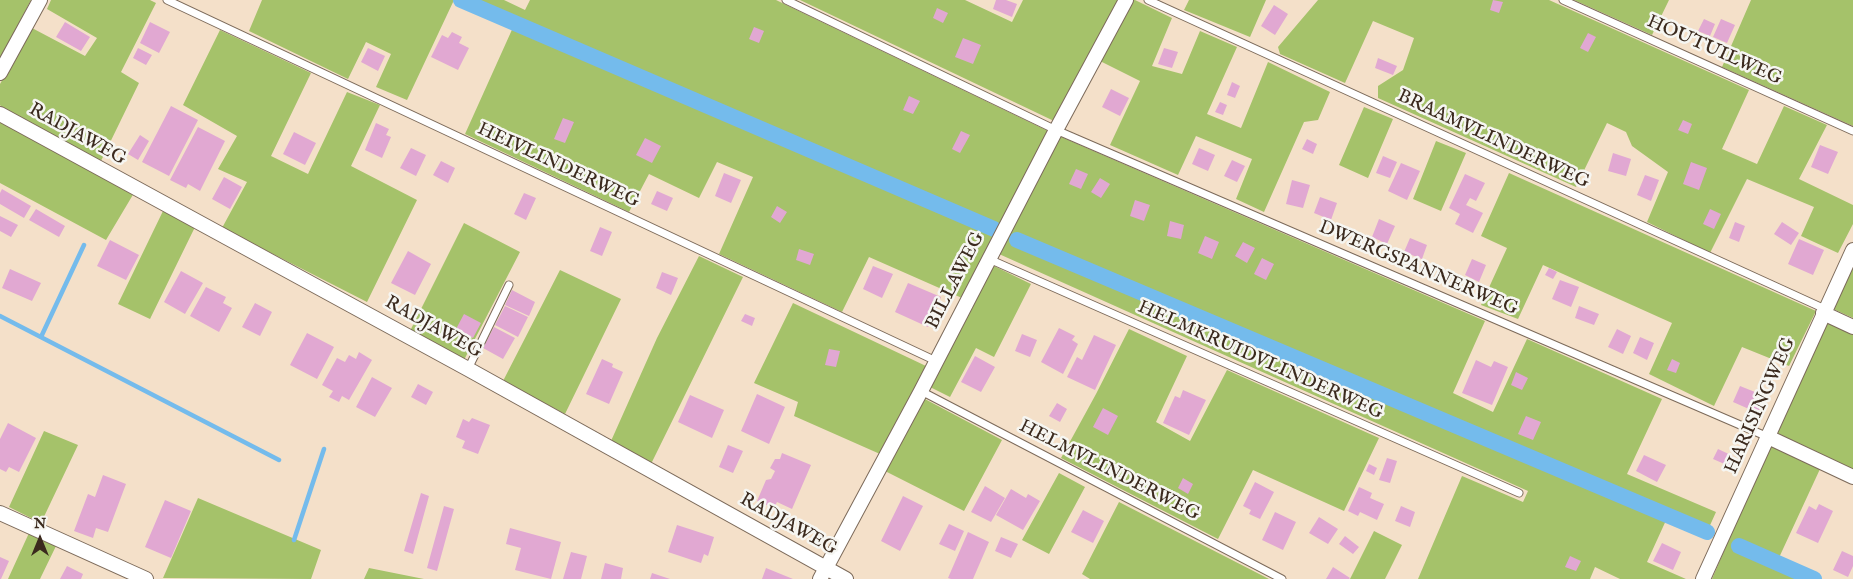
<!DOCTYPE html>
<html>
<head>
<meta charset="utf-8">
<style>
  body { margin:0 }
  #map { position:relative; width:1853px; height:579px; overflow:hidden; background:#f4e0c9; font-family:"IM FELL English",serif }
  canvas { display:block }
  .north { position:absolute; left:15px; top:514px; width:50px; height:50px; -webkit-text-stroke:4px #f6f6f2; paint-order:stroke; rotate:0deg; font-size:14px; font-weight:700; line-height:20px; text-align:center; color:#3b2a1e }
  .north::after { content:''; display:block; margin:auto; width:18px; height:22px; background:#3b2a1e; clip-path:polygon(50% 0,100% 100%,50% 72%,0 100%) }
</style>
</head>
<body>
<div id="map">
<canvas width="1853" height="579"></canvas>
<div class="north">N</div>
</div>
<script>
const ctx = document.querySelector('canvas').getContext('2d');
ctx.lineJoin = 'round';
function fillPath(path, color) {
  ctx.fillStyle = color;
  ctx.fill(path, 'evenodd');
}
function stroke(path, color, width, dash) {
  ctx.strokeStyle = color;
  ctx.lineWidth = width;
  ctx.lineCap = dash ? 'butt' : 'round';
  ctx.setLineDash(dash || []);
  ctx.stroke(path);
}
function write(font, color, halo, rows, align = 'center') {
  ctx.font = font + ' "IM FELL English",serif';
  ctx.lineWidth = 5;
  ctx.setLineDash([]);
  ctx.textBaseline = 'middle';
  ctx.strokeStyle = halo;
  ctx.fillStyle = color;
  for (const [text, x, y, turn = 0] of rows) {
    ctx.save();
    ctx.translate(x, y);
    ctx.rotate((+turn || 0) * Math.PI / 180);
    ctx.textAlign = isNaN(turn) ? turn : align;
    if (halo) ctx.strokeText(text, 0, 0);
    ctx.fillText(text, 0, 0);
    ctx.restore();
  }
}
const green = new Path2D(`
  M0,0H31L0,59Z
  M51,0H150L156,3L121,72L139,83L101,161L2,108L0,105V84L32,28L85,56L97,38L47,9Z
  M262,0H454L407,100L376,87L391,54L366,42L348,79L249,31Z
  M461,0H504L525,10L530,0H776L1048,131L1020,190L962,298L869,257L842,312L719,254L753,177L717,162L699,198L649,174L629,212L465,134L515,23Z
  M800,0H965L1012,22L1023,0H1120L1054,121Z
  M1132,0H1135L1172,18L1152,66L1182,74L1200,31L1237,47L1207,114L1241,128L1268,62L1330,92L1318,120L1304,122L1264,212L1236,199L1252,159L1196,136L1178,175L1110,145L1140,81L1100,61Z
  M1189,0H1266L1250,37L1184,10Z
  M1318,0H1549L1749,90L1722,149L1757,164L1784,106L1827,125L1799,179L1853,205V224L1838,253L1801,236L1814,207L1747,179L1710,253L1647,222L1668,172L1632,146L1626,132L1607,123L1576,187L1378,98V86L1403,70L1414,38L1373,21L1345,83L1280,54L1278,47Z
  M1574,0H1669L1652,35Z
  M1751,0H1853V126L1722,67Z
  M220,30L311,73L271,156L308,174L347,92L380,105L351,166L417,200L367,302L222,228L247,182L218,169L237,136L183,105Z
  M1364,107L1393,119L1368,178L1339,165Z
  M0,120L134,193L106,240L0,183Z
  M1059,136L1485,321L1453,393L1493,412L1527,339L1662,399L1627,474L1716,512L1707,532L1668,516L1647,562L1686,579H1620L1595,567L1590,579H1418L1462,476L1523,502L1528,491L999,254Z
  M1436,141L1466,153L1441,211L1413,199Z
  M1509,173L1816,311L1789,366L1742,347L1714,406L1649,374L1672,323L1543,265L1518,319L1481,305L1507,248L1481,236Z
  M163,211L195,227L150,319L118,304Z
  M464,223L520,252L464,360L410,331Z
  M699,256L743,277L651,464L611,441L657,338Z
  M1853,263V318L1831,308Z
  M992,265L1031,284L994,357L976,348L950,397L930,387Z
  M560,270L621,299L565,414L503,381Z
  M793,303L926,366L880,454L794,416L798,402L754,383Z
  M1827,320L1853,333V471L1774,434Z
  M1129,329L1187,356L1156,422L1190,441L1227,370L1379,438L1344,511L1253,470L1218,539L1061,458L1096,394Z
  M923,398L1002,440L964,511L885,471Z
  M44,431L78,445L41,523L9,507Z
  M1770,444L1820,469L1777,562L1814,579H1712Z
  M1059,473L1085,487L1049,554L1022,540Z
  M198,498L321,550L311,579L163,578Z
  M1119,502L1269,579H1090L1082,574Z
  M1374,531L1402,545L1385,579H1350Z
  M29,533L56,546L40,579H8Z
  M369,568L424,579H364Z`);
const stream = new Path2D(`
  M0,316L279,460
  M41,337L84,245
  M294,540L324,449`);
const canal = new Path2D(`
  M461,0L994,229
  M1017,240L1707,532
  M1739,546L1814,579`);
const building = new Path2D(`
  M996,0H1006L1017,4L1012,17L993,9Z
  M1493,0L1503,2L1499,13L1490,10Z
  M1274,5L1288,14L1275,35L1261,26Z
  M937,8L948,13L943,23L933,18Z
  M1704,19L1715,24L1710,36L1698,31Z
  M1721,19L1735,25L1727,43L1713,37Z
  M65,22L90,37L81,51L56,37Z
  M150,22L170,32L159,53L140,43Z
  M754,27L764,31L759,43L749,39Z
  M452,32L462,37L459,43L469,48L458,70L431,57L442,35L448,38Z
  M1588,33L1596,37L1588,52L1580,48Z
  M963,38L981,45L973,64L955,57Z
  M138,48L152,55L146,65L133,58Z
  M368,48L385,56L378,71L361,62Z
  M1164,48L1178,52L1172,68L1158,64Z
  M1378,58L1397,66L1393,75L1375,68Z
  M1232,82L1240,86L1235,98L1227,95Z
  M1111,89L1129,98L1120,116L1102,107Z
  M909,96L920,101L913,114L903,110Z
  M1220,102L1227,105L1223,115L1215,112Z
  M171,106L198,120L169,176L142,162Z
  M563,118L574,122L565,143L554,139Z
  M1683,120L1692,124L1688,134L1678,130Z
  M376,123L389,129L386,135L391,137L382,158L365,150Z
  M198,127L225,141L200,191L188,184L186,188L170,180Z
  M961,131L970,135L960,153L952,149Z
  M294,132L316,143L305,165L283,154Z
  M140,135L149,141L138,160L128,154Z
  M645,138L661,146L652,163L636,155Z
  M1307,139L1317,144L1313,154L1302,149Z
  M1820,145L1838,152L1828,174L1811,167Z
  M411,148L426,155L416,176L400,168Z
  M1199,148L1215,155L1208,171L1192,164Z
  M1613,153L1631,159L1626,176L1608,171Z
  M1383,156L1397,162L1390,178L1376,173Z
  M1232,160L1245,166L1237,182L1224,176Z
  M441,161L455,168L448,183L433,175Z
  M1691,162L1707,168L1699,190L1683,184Z
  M1401,163L1420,171L1407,200L1388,191Z
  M1076,169L1088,174L1081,189L1069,184Z
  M724,173L741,180L731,203L715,196Z
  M1465,174L1485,183L1476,201L1470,198L1466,205L1483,213L1473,233L1455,224L1460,214L1449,208Z
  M1645,175L1659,180L1651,201L1637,195Z
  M224,177L242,187L230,209L212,199Z
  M1100,178L1110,184L1101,198L1091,192Z
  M1292,180L1310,185L1303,208L1286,204Z
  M2,189L31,206L24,218L0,204V193Z
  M657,191L673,198L667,211L651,204Z
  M524,193L536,198L526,220L514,214Z
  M1320,197L1337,203L1331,220L1314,213Z
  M1135,200L1150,205L1144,221L1130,216Z
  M777,206L787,212L780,223L771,217Z
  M36,209L65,226L59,237L29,220Z
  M1710,209L1721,214L1714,229L1703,224Z
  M0,216L18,225L11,237L0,231Z
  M1379,219L1395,226L1387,244L1372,237Z
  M1170,221L1184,225L1181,239L1167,236Z
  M1735,222L1745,226L1739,242L1729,238Z
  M1782,222L1799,233L1791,245L1774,234Z
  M600,227L612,232L602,256L590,251Z
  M1205,236L1219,242L1212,259L1198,253Z
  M1410,238L1427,245L1422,259L1404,252Z
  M1799,239L1824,250L1813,275L1788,264Z
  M110,240L139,255L126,280L97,266Z
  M1243,242L1255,248L1247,263L1235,256Z
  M799,249L814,254L810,265L796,260Z
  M408,251L431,264L415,295L391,283Z
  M1262,258L1274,264L1266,280L1254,274Z
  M1472,259L1486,265L1479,282L1465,275Z
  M873,266L893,274L882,298L863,289Z
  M1549,268L1557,272L1553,279L1545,275Z
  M10,269L41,283L32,301L2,288Z
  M181,271L203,283L185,314L164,302Z
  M662,272L678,278L671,295L656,288Z
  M1560,280L1579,287L1571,307L1552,299Z
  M908,283L941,297L928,327L895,312Z
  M206,287L226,297L223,303L232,308L219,332L190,316Z
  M512,290L535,302L529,316L505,305Z
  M255,303L272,312L260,336L242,327Z
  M505,306L528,317L518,337L495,325Z
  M1579,306L1599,314L1594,325L1575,318Z
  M464,314L481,323L473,338L456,329Z
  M745,314L755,318L752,326L741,321Z
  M494,327L515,338L503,359L483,348Z
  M1059,328L1075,336L1072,340L1078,344L1063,374L1041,362Z
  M1617,329L1631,336L1623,354L1608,347Z
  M307,333L334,347L317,379L290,365Z
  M1022,334L1037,340L1030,357L1015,351Z
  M1094,335L1116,345L1095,390L1067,377L1077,357L1082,360Z
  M1640,337L1654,343L1647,360L1633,353Z
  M829,349L840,351L836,367L825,365Z
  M359,352L372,360L349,400L342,396L339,402L329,397L333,391L322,385L337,358L345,362L349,355L356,359Z
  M975,356L995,367L981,392L961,382Z
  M602,359L613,364L612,367L623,372L609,404L586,394Z
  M1672,359L1680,363L1676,373L1667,370Z
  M1476,360L1491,367L1494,361L1508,367L1492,405L1462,393Z
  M1516,372L1528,378L1522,390L1511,385Z
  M372,377L392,388L375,417L356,407Z
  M418,384L433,392L426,405L411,397Z
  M1740,386L1765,396L1758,413L1733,402Z
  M1183,390L1206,400L1189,435L1163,423L1175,396L1180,398Z
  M757,394L785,407L769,444L741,431Z
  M690,395L724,410L712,438L678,422Z
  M1057,403L1067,409L1060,422L1049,416Z
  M1103,408L1118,416L1108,435L1093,427Z
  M1526,416L1541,422L1533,440L1518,434Z
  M472,418L490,425L478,454L462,448L465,441L456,437L463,419L469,422Z
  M8,423L36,438L19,472L9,467L6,472L0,469V439Z
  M728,445L743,451L733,473L719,467Z
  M1718,449L1733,456L1729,466L1713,459Z
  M782,453L811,465L792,509L777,502L774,508L757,501L766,480L771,479L775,471L770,468L775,459H780Z
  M1644,455L1666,465L1657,482L1636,471Z
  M1387,458L1397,461L1390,483L1379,480Z
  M1369,464L1377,468L1374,475L1366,471Z
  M103,475L126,484L108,532L96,528L93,538L74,531L88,494L95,497Z
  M1183,478L1193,484L1188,494L1178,488Z
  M1255,482L1274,492L1260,519L1249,514L1251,510L1243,506Z
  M985,486L1005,498L991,522L971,512Z
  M1359,487L1372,493L1370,498L1384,504L1377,520L1360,512L1358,516L1348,511Z
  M1011,489L1026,498L1028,494L1040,501L1023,530L996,515Z
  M421,493L429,496L413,554L404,551Z
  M903,496L923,506L900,551L881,541Z
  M165,500L191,511L171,558L145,547Z
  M1819,504L1833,511L1818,543L1796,533L1809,506L1816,510Z
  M444,506L454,509L437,571L427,568Z
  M1401,506L1415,512L1410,527L1395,521Z
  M1083,510L1104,521L1093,543L1071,532Z
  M1275,512L1296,522L1283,550L1262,540Z
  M1319,517L1338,529L1328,544L1309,533Z
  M949,524L964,531L955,551L939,544Z
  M677,525L714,537L708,556L704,554L701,563L668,552Z
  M510,528L561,542L551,579L515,570L521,548L506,544Z
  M968,532L989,542L973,579H951L948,578Z
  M1345,536L1359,547L1353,554L1339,544Z
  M1001,537L1018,544L1011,558L995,551Z
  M1662,543L1681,552L1673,570L1653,561Z
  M1842,551L1853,556V566L1848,577L1833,570Z
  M571,552L587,556L581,579H563Z
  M1570,556L1581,561L1576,571L1565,567Z
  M0,557L9,561L1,579H0Z
  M605,563L623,568L621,579H601Z
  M67,566L83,574L81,579H60Z
  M1333,567L1350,578L1349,579H1326Z
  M766,568L793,579H762Z
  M652,573L670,579H650Z`);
const service = new Path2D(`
  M167,0L936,361
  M786,0L1056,130L1768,437
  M1148,0L1825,309
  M1563,0L1853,131
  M989,259L1519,493
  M468,369L509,285
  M921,391L1282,579`);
const minor = new Path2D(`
  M0,73L40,0
  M0,114L468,369L846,579
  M1823,313L1853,327
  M1768,437L1853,477
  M0,513L146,579
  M820,579L921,391L1056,130L1126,0
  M1703,579L1853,250`);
const streetNames = [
  ["HOUTUILWEG",1714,51,24],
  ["RADJAWEG",77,135,29],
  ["BRAAMVLINDERWEG",1493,140,25],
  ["HEIVLINDERWEG",558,166,25],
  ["DWERGSPANNERWEG",1418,269,23],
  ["BILLAWEG",956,281,-63],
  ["RADJAWEG",433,328,29],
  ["HELMKRUIDVLINDERWEG",1260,361,24],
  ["HARISINGWEG",1761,406,-66],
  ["HELMVLINDERWEG",1109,471,27],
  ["RADJAWEG",788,525,29]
];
fillPath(green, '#a5c26a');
stroke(stream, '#74bbec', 4.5);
stroke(canal, '#74bbec', 16);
fillPath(building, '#e1a8d2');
stroke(service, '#7c6a5a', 9);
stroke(minor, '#7c6a5a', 16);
stroke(service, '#fff', 7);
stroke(minor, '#fff', 14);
write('19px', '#3b2a1e', '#f6f6f2', streetNames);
</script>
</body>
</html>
